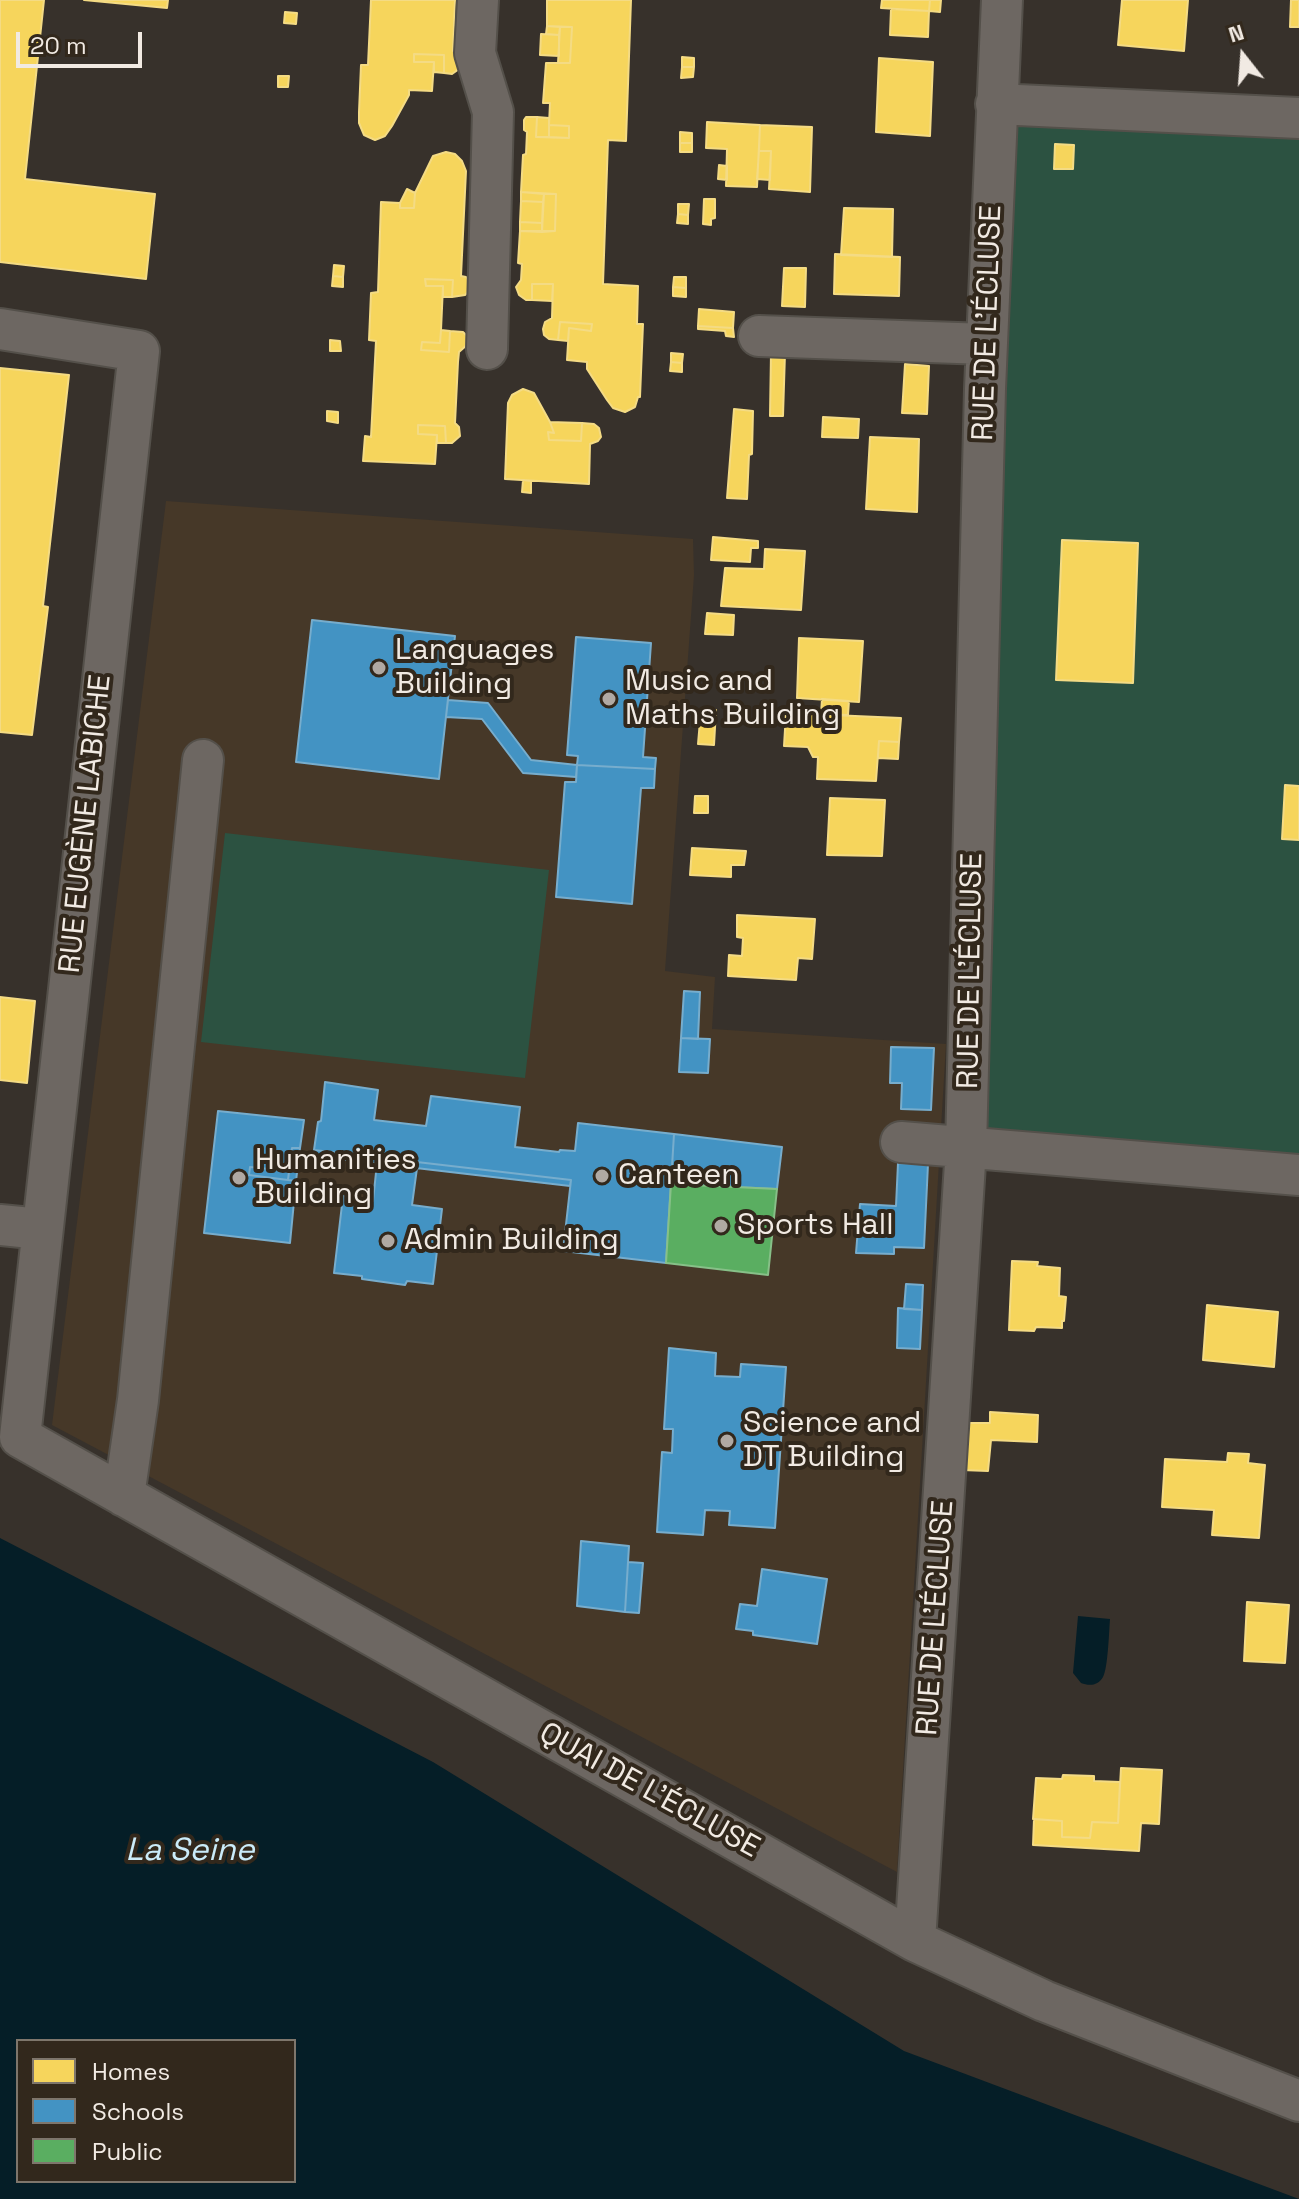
<!DOCTYPE html>
<html>
<head>
<meta charset="utf-8">
<style>
  body { margin:0 }
  #map { position:relative; width:1299px; height:2199px; overflow:hidden; background:#37312b; font-family:"Space Grotesk",sans-serif }
  canvas { display:block }
  .legend { position:absolute; left:16px; top:2039px; width:280px; height:144px; box-sizing:border-box; background:#32281c; border:2px solid #7e766c; margin:0; padding:10px 14px; list-style:none; font-size:24px; color:#f1eae3 }
  .legend li { display:flex; align-items:center; gap:16px; height:40px }
  .legend b { width:40px; border:2px solid #7e766c }
  .north { position:absolute; left:1203px; top:16px; width:80px; height:80px; -webkit-text-stroke:6px #32281c; paint-order:stroke; rotate:343deg; font-size:22px; font-weight:700; line-height:32px; text-align:center; color:#f1eae3 }
  .north::after { content:''; display:block; margin:auto; width:28px; height:36px; background:#f1eae3; clip-path:polygon(50% 0,100% 100%,50% 72%,0 100%) }
  .scale { position:absolute; left:16px; top:32px; width:126px; height:36px; box-sizing:border-box; border:4px solid #f1eae3; border-top:0; padding-left:10px; font-size:24px; line-height:28px; white-space:nowrap; color:#f1eae3; -webkit-text-stroke:6px #32281c; paint-order:stroke }
</style>
</head>
<body>
<div id="map">
<canvas width="1299" height="2199"></canvas>
<ul class="legend">
<li><b style="height:22px;background:#f6d55c"></b>Homes</li>
<li><b style="height:22px;background:#4393c3"></b>Schools</li>
<li><b style="height:22px;background:#5aae61"></b>Public</li>
</ul>
<div class="north">N</div>
<div class="scale">20 m</div>
</div>
<script>
const ctx = document.querySelector('canvas').getContext('2d');
ctx.lineJoin = 'round';
function fillPath(path, color) {
  ctx.fillStyle = color;
  ctx.fill(path, 'evenodd');
}
function stroke(path, color, width, dash) {
  ctx.strokeStyle = color;
  ctx.lineWidth = width;
  ctx.lineCap = dash ? 'butt' : 'round';
  ctx.setLineDash(dash || []);
  ctx.stroke(path);
}
function write(font, color, halo, rows, align = 'center') {
  ctx.font = font + ' "Space Grotesk",sans-serif';
  ctx.lineWidth = 8;
  ctx.setLineDash([]);
  ctx.textBaseline = 'middle';
  ctx.strokeStyle = halo;
  ctx.fillStyle = color;
  for (const [text, x, y, turn = 0] of rows) {
    ctx.save();
    ctx.translate(x, y);
    ctx.rotate((+turn || 0) * Math.PI / 180);
    ctx.textAlign = isNaN(turn) ? turn : align;
    if (halo) ctx.strokeText(text, 0, 0);
    ctx.fillText(text, 0, 0);
    ctx.restore();
  }
}
const built = new Path2D(`
  M166,501L693,539L694,575L665,971L715,977L712,1029L946,1044L897,1872L52,1425Z`);
const green = new Path2D(`
  M996,104L1299,118V1175L966,1148Z
  M225,833L549,870L525,1078L201,1042Z`);
const water = new Path2D(`
  M0,1538L433,1762L904,2051L1299,2199H0ZM294,2041V2181H18V2041Z
  M1078,1616L1110,1619C1109,1632 1108,1668 1103,1677C1098,1686 1089,1686 1081,1683L1073,1673Z`);
const homes = new Path2D(`
  M0,0H44L25,179L155,194L146,279L0,262Z
  M84,0H168L167,8Z
  M371,0H455L453,51L458,54L461,64L459,69L452,74L444,73V55L414,54V62H434L432,91L409,90V95L392,126L385,136L375,140L364,135L359,123V112L361,65H368Z
  M547,0H631L626,141L608,140L603,284L638,286L637,324H643L640,397H638L635,407L625,412L613,408L607,400L587,369V362L567,360L569,328L591,331L592,324L560,322L558,340L549,339L544,335L543,329L545,322L552,318L553,284H532V300H526L519,295L516,287L521,280L522,264L518,263L520,231H555L556,194L521,192L523,155L526,154L527,132L524,130V120L526,117H537L536,137L569,138V126L549,125L550,103H543L546,63H570L572,27L547,26Z
  M882,0H930L929,11L881,8Z
  M930,0H941L940,12L929,11Z
  M1122,0H1188L1184,51L1118,45Z
  M1291,0H1299V27H1290Z
  M891,9L929,11L928,37L890,35Z
  M285,12L297,13L296,24L284,23Z
  M547,26L560,27L559,35L546,34Z
  M560,27H572L570,63H558Z
  M541,34L559,35V56L540,55Z
  M414,54L444,55V73L434,72V62H414Z
  M682,57L694,58V67H682Z
  M879,58L933,62L930,136L876,132Z
  M682,67H694L693,77L681,78Z
  M278,76H289L288,87H278Z
  M537,117L549,118V137H536Z
  M707,122L760,125L757,187L726,186L727,149L706,148Z
  M549,125L569,126V138L549,137Z
  M760,125L812,127L810,192L769,189L771,151H759Z
  M680,132L692,133V143H680Z
  M680,143H692V152H680Z
  M1055,144L1074,145L1073,169H1054Z
  M759,151H771L770,180L757,179Z
  M446,152L455,154L462,161L466,171L461,276L466,277L470,282L469,291L465,295L452,297L453,280L425,279L426,286H443L441,330L440,343L422,342L421,350L449,352L450,331L463,332L469,338L468,344L459,352L458,362L455,423L459,427L460,436L452,443H446L445,426L418,425V434L437,435L435,464L363,461L365,436L371,437L376,341L369,340L371,293L378,292L381,202L400,203V208H414L415,193L433,156Z
  M719,165L727,166V180L718,179Z
  M407,189L415,193L414,208H400V203Z
  M521,192L544,194L543,202L521,201Z
  M544,194H556L555,231L542,232Z
  M704,199H715V218L711,219V225L703,224Z
  M521,201L543,202L542,223L520,222Z
  M678,204H689L688,215L678,214Z
  M844,208L893,209L892,257L841,255Z
  M678,214L688,215V224L677,223Z
  M520,222L542,223V232L520,231Z
  M835,254L900,257L899,296L834,294Z
  M334,265L344,266L343,277L333,276Z
  M784,268H806L805,307L782,306Z
  M333,276L343,277V287L332,286Z
  M674,277H686V288L673,287Z
  M425,279L453,280L452,297H443V286H426Z
  M532,284H553L552,301L532,300Z
  M673,287L686,288V297L673,296Z
  M699,309L734,312L733,328L698,326Z
  M560,322L592,324L591,331L569,328L568,341L558,340Z
  M698,326L733,328L734,337L726,336L725,331L698,329Z
  M441,330L450,331L449,352L421,350L422,342L440,343Z
  M330,340L340,341L341,351H330Z
  M671,353L683,354L682,363L671,362Z
  M771,353H785L783,416H770Z
  M671,362L682,363V372L670,371Z
  M905,364L929,366L927,414L902,413Z
  M0,368L69,375L43,606L48,607L32,735L0,732Z
  M523,389L534,393L550,422L554,433L548,432L549,440L581,441L582,423L594,424L599,428L601,437L598,441L590,444L589,484L505,479L508,403L512,395Z
  M734,409L753,411L752,454L749,455L747,499L727,498Z
  M327,411L338,412V423L327,421Z
  M823,417L859,419L858,438L822,437Z
  M550,422L582,423L581,441L549,440L548,432L554,433Z
  M418,425L445,426L446,443H437V435L418,434Z
  M870,437L919,439L917,512L866,509Z
  M523,480L531,481V493L522,492Z
  M713,537L758,541V548H751L750,562L711,560Z
  M1062,540L1138,543L1133,683L1056,680Z
  M765,549L805,551L801,610L721,606L725,568L764,569Z
  M707,613L734,615L733,635L705,634Z
  M799,638L863,641L859,702L797,698Z
  M822,699L849,701L848,715L821,714Z
  M701,709L716,710L714,745L698,744Z
  M786,713L901,718L899,742L879,741L876,781L817,779L818,757H813L808,747L784,746Z
  M879,741L899,742L898,759L878,758Z
  M1285,785L1299,786V840L1282,839Z
  M695,796H708V813H694Z
  M830,798L885,800L882,856L827,855Z
  M692,848L746,851L744,865H731V877L690,875Z
  M737,915L815,919L812,959L798,958L796,980L728,976L729,955L742,956L743,938L737,937Z
  M0,997L35,1001L27,1083L0,1080Z
  M1012,1261L1038,1262L1037,1266L1060,1268L1059,1296L1066,1297L1064,1321H1062V1328L1036,1327L1034,1331L1009,1330Z
  M1207,1305L1278,1312L1274,1367L1203,1360Z
  M990,1412L1038,1415L1037,1442L991,1440L988,1471L962,1470L964,1423H990Z
  M1228,1453L1249,1454L1248,1463L1265,1465L1259,1538L1212,1535L1214,1510L1162,1507L1165,1459L1227,1462Z
  M1247,1602L1289,1605L1285,1663L1244,1661Z
  M1121,1768L1162,1770L1159,1824L1141,1823L1139,1851L1033,1845L1034,1819L1062,1821V1837L1090,1838L1092,1822L1118,1823Z
  M1063,1775L1094,1776V1781L1120,1782L1118,1823L1092,1822L1090,1838L1062,1837V1821L1033,1819L1036,1778L1062,1779Z`);
const schools = new Path2D(`
  M312,620L455,636L439,779L296,762Z
  M576,637L651,643L643,757L656,758L655,769L577,765L578,756L567,755Z
  M448,700L488,703L531,760L577,765L576,777L523,773L482,719L446,717Z
  M577,765L655,769L654,788H641L632,904L556,897L565,782H576Z
  M684,991L700,992L698,1039L681,1038Z
  M681,1038L710,1039L708,1073L679,1072Z
  M891,1047L934,1048L931,1110L901,1109L902,1083H890Z
  M325,1082L378,1090L374,1120L426,1126L431,1096L520,1107L515,1147L559,1152L560,1150L575,1151L578,1123L674,1134L666,1263L563,1251L571,1180L314,1150L318,1122L321,1121Z
  M218,1111L304,1120L300,1148H292L289,1171L250,1167L249,1175L296,1181L290,1243L204,1233Z
  M674,1134L782,1147L777,1189L671,1184Z
  M292,1148H300L296,1181L288,1180Z
  M314,1150L571,1180L570,1186L313,1156Z
  M377,1163L417,1168L412,1205L442,1209L433,1284L407,1281L405,1285L362,1279V1276L334,1273L343,1196L373,1201Z
  M898,1163L928,1164L924,1248L894,1247V1254L856,1253L860,1204L896,1206Z
  M250,1167L289,1171L288,1180L249,1175Z
  M906,1284L923,1285L922,1310L904,1309Z
  M898,1308L922,1310L920,1349L897,1348Z
  M669,1348L716,1353L715,1376L740,1377L741,1364L786,1367L775,1528L729,1525L730,1511L705,1510L703,1535L657,1532L662,1452L672,1453L673,1429H664Z
  M581,1541L629,1546L625,1612L577,1606Z
  M628,1562L643,1563L639,1613L625,1612Z
  M762,1569L827,1579L817,1644L753,1635V1631L736,1629L740,1604L757,1606Z`);
const public = new Path2D(`
  M671,1184L777,1189L768,1275L666,1263Z`);
const minor = new Path2D(`
  M478,0L475,53L493,112L487,349
  M996,104L1299,118
  M0,329L139,351L20,1437L915,1941L1044,2001L1299,2101
  M759,336L986,344
  M901,1142L1299,1175
  M0,1225L41,1229
  M124,1496L138,1400L203,760
  M915,1941L966,1148L985,389L1002,0`);
const markers = [
  [379,668,8,"#b0a9a3"],
  [609,699,8,"#b0a9a3"],
  [602,1176,8,"#b0a9a3"],
  [239,1178,8,"#b0a9a3"],
  [721,1226,8,"#b0a9a3"],
  [388,1241,8,"#b0a9a3"],
  [727,1441,8,"#b0a9a3"]
];
const streetNames = [
  ["RUE DE L'ÉCLUSE",988,323,-88],
  ["RUE EUGÈNE LABICHE",86,824,-84],
  ["RUE DE L'ÉCLUSE",971,971,-89],
  ["RUE DE L'ÉCLUSE",936,1618,-86],
  ["QUAI DE L'ÉCLUSE",649,1791,29]
];
const poiNames = [
  ["Languages",395,651],
  ["Building",395,685],
  ["Music and",625,682],
  ["Maths Building",625,716],
  ["Humanities",255,1161],
  ["Building",255,1195],
  ["Canteen",618,1176],
  ["Sports Hall",737,1226],
  ["Admin Building",404,1241],
  ["Science and",743,1424],
  ["DT Building",743,1458]
];
const waterNames = [
  ["La Seine",190,1851]
];
fillPath(built, '#463828');
fillPath(green, '#2c5241');
fillPath(water, '#051e27');
fillPath(homes, '#f6d55c');
stroke(homes, '#f4db84', 2);
fillPath(schools, '#4393c3');
stroke(schools, '#77adcd', 2);
fillPath(public, '#5aae61');
stroke(public, '#87c088', 2);
stroke(minor, '#54504a', 44);
stroke(minor, '#6d6762', 40);
for (const [x, y, r, color] of markers) {
  const dot = new Path2D();
  dot.arc(x, y, r, 0, 2 * Math.PI);
  ctx.fillStyle = color;
  ctx.fill(dot);
  stroke(dot, '#32281c', 3);
}
write('30px', '#f1eae3', '#32281c', streetNames);
write('30px', '#f1eae3', '#32281c', poiNames, 'left');
write('italic 32px', '#caebf9', '#32281c', waterNames);
</script>
</body>
</html>
